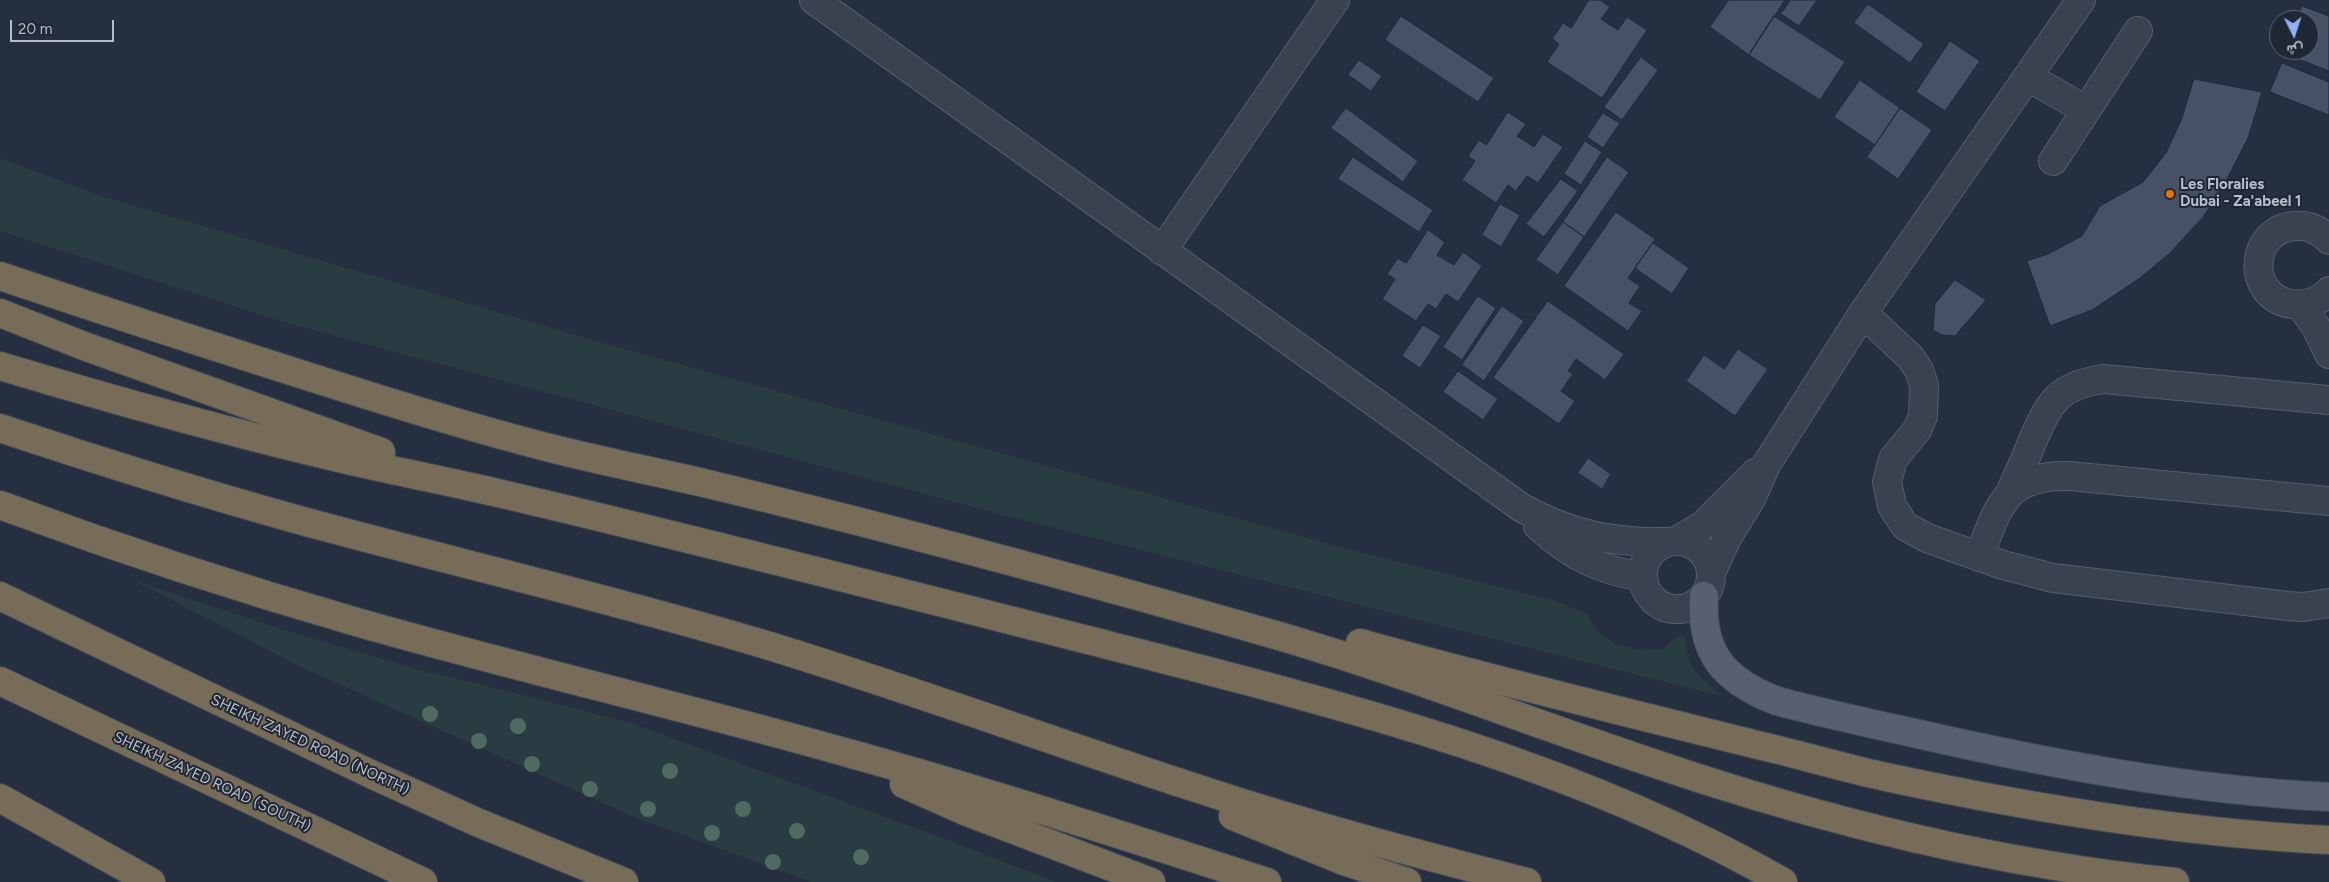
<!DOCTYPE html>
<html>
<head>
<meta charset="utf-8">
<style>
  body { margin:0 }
  #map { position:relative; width:2329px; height:882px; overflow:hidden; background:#262f40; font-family:Figtree,Vazirmatn,sans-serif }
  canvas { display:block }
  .north { position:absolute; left:2269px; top:10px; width:50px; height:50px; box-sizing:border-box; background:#1f2735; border:1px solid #5c6371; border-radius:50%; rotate:176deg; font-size:14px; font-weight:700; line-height:20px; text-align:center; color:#b7bdca }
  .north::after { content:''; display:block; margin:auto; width:18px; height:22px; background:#90b0f6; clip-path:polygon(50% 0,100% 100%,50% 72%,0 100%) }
  .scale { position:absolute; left:10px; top:20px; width:104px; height:22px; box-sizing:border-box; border:2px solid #b7bdca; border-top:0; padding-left:6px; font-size:15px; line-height:18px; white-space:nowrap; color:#b7bdca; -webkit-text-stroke:4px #1f2735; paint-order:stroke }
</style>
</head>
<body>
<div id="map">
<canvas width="2329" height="882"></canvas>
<div class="north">ش</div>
<div class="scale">20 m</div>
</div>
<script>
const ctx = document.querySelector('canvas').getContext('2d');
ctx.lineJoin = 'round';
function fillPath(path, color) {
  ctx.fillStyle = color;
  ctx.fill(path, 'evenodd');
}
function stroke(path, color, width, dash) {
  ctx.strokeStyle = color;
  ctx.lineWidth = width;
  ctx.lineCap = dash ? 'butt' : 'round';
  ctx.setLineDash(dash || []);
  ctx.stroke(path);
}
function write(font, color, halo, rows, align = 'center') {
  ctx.font = font + ' Figtree,sans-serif';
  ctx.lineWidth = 4;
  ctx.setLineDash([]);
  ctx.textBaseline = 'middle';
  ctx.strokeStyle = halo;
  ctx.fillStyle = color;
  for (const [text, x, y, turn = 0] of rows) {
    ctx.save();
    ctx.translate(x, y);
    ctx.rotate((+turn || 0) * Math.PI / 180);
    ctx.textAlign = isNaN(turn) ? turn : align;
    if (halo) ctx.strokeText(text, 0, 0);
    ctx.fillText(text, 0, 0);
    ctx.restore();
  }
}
const green = new Path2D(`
  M0,158L101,196L596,341L1344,548L1552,600L1586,613L1597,631L1615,644L1641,650L1662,649L1675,638L1684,635L1689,661L1697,673L1721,696L1018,519L287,323L0,231Z
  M133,580L281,629L420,670L527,696L631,723L945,839L1056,882H811L634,817L301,667Z`);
const building = new Path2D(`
  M1589,0H1600L1610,7L1601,19L1618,30L1627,17L1647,30L1602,98L1547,62L1559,44L1552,39L1563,23L1571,28Z
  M1729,0H1785L1749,55L1710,27Z
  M1791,0H1817L1799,26L1781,14Z
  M1868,4L1924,44L1910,63L1854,23Z
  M2302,6L2329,16V71L2283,53L2284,50H2309V20H2296Z
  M1401,16L1494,78L1478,102L1385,40Z
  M1774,16L1845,62L1820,100L1749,55Z
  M1950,41L1980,61L1945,111L1916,92Z
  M1641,57L1658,70L1622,120L1604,107Z
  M1359,60L1382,76L1371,91L1348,75Z
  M2282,63L2329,82V115L2270,92Z
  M2194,79L2262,92L2248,138L2228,177L2204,216L2170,253L2140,278L2092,310L2050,326L2027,261L2048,254L2082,236L2100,206L2143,182L2166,153L2182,118Z
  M1860,80L1900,108L1875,145L1834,117Z
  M1346,108L1418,161L1403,182L1331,128Z
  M1900,108L1932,130L1898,179L1867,157Z
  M1508,112L1526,124L1517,136L1534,147L1543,134L1563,147L1538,183L1527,176L1516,191L1508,185L1496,203L1462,180L1475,161L1468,156L1479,140L1486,145Z
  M1603,113L1620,123L1603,148L1587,137Z
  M1585,141L1602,152L1581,185L1564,174Z
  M1353,157L1433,210L1419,232L1338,179Z
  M1607,157L1629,172L1584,237L1563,222Z
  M1561,179L1578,191L1544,237L1526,224Z
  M1500,204L1520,215L1501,247L1482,235Z
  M1616,212L1655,239L1628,278L1640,286L1629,303L1642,311L1628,331L1564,286Z
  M1563,222L1584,237L1558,275L1536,260Z
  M1428,230L1445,242L1437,255L1454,265L1463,252L1482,266L1458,302L1446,294L1436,309L1428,304L1416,321L1382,299L1395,279L1387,274L1398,258L1406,263Z
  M1653,243L1689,268L1672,294L1635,268Z
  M1955,280L1986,300L1955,336L1942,335L1933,330L1935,304Z
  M1478,296L1496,308L1462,360L1443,347Z
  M1548,301L1624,354L1605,380L1576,359L1568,371L1573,374L1561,391L1575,401L1559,424L1493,378Z
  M1502,306L1524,321L1484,381L1462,365Z
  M1423,325L1441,336L1420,368L1402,356Z
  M1738,349L1768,369L1735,416L1686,381L1704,355L1724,369Z
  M1458,371L1498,399L1483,420L1443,392Z
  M1588,458L1611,474L1602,489L1578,473Z`);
const minor = new Path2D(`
  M814,0L1522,508C1570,534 1611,543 1666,542
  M2028,77L2086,110
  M2053,161L2138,31
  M2329,240C2320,230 2309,225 2295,226C2249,229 2245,296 2291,304C2306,306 2319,302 2329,291
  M1162,251L1335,0
  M2301,306L2316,327L2329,354
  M1863,313L1911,358L1919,370L1924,385L1923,416L1917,430L1893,459L1887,482L1892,506L1905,526L1927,538L2003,565L2053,578L2288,606L2303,607L2329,603
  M2010,493C2018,475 2026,458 2033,440C2050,401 2059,385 2104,379L2329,400
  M1538,526C1571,556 1599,570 1643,577
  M1678,540L1703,525L1755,473
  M1643 575a34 34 0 1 1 68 0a34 34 0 1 1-68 0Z
  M1979,557C1999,505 2005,475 2069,476L2329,501
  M1711,573L1727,538L1752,497L1766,465L1863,313L2081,0`);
const major = new Path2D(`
  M1704,596C1700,654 1725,681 1777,701C1822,713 1868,723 1914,733C2050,764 2189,790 2329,797`);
const highway = new Path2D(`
  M0,276C104,311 209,345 313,378C385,401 458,424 531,443C589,459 649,470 708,484C899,530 1090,582 1279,636C1402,672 1522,719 1644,760C1816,819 1994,864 2175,882
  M0,313L84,346L381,452
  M0,366C110,399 221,430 334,457C388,470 443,480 498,493C695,539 891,590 1088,640C1325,701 1569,759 1783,882
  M0,428C99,461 198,492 299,520C453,562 609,598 763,644C908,688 1051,741 1196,788C1305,824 1416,854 1527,882
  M0,505C119,549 238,588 360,623C522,669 686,707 848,753C989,792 1128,837 1267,882
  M0,596L373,775L479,823L624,882
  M1360,643C1496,681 1633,714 1770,748C1809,757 1847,769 1886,777C2031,808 2180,833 2329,840
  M0,681L423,882
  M904,784L967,812L1151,882
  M0,798L151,882
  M1233,816L1344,861L1407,882`);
const trees = [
  [430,714],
  [518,726],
  [479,741],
  [532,764],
  [670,771],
  [590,789],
  [648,809],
  [743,809],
  [797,831],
  [712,833],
  [861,857],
  [773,862]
];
const markers = [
  [2170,194,5,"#e8710a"]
];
const poiNames = [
  ["Les Floralies",2180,185],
  ["Dubai - Za'abeel 1",2180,202]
];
const streetNames = [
  ["SHEIKH ZAYED ROAD (NORTH)",310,745,25],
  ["SHEIKH ZAYED ROAD (SOUTH)",212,782,25]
];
fillPath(green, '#283c41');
fillPath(building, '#475164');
stroke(building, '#212937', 1);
stroke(minor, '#555d6a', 30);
stroke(major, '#444b59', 30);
stroke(highway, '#424a57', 30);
stroke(minor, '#3a4250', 28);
stroke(major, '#586070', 28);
stroke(highway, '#766c57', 28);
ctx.fillStyle = '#4e6a61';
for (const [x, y] of trees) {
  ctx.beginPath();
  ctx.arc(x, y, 8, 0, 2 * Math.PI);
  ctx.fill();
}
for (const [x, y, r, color] of markers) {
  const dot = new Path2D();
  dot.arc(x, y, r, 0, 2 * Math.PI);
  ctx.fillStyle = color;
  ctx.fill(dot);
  stroke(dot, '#1f2735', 2);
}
write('bold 15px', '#b7bdca', '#1f2735', poiNames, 'left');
write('15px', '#b7bdca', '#1f2735', streetNames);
</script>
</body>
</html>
